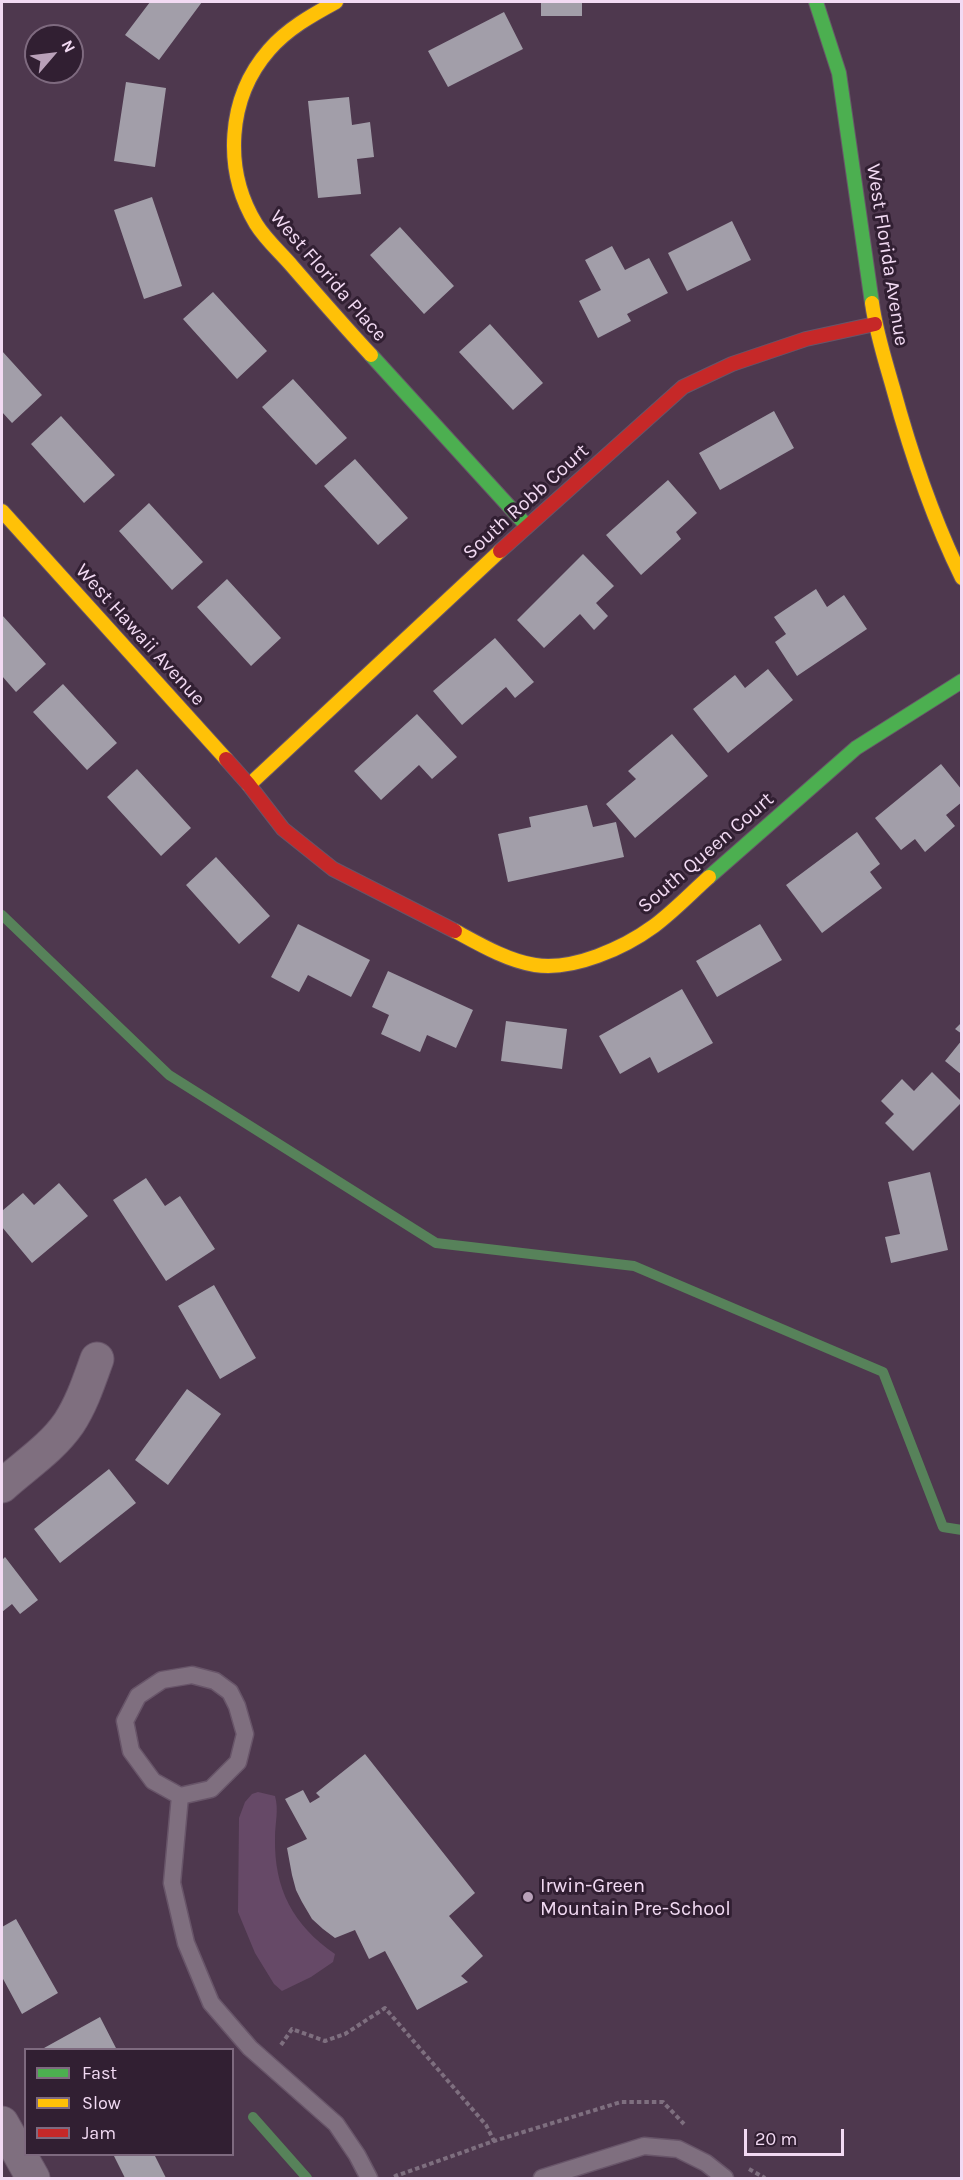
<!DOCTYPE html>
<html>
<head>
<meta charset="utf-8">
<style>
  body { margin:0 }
  #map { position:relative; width:963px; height:2180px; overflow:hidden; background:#4e384e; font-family:Karla,sans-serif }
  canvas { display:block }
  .frame { position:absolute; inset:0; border:3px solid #f2daf3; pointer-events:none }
  .legend { position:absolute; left:24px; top:2048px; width:210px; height:108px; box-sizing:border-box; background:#311f32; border:2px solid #7e6a7f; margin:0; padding:8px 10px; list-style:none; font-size:18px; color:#f2daf3 }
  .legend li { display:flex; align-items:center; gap:12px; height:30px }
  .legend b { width:30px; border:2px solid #7e6a7f }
  .north { position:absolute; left:24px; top:24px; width:60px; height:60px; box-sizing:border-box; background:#311f32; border:2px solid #7e6a7f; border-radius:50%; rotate:62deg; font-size:16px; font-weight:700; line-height:24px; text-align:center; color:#f2daf3 }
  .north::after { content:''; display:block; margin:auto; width:21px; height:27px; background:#b9a1b9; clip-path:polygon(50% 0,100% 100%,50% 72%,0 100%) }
  .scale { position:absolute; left:744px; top:2129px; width:100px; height:27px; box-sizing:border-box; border:3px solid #f2daf3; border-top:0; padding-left:8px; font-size:18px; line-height:21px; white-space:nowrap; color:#f2daf3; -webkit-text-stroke:4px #311f32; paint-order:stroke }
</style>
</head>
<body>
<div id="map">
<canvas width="963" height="2180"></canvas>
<div class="frame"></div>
<ul class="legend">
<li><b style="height:8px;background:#4caf50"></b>Fast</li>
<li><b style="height:8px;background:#ffc107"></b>Slow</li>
<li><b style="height:8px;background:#c62828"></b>Jam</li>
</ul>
<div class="north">N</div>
<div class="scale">20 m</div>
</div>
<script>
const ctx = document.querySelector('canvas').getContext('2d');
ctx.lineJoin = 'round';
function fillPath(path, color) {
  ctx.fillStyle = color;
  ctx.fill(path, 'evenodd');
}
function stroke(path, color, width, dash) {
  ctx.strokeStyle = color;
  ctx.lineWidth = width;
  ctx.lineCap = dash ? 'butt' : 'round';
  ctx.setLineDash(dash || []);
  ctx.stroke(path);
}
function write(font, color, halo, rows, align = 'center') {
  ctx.font = font + ' Karla,sans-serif';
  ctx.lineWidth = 6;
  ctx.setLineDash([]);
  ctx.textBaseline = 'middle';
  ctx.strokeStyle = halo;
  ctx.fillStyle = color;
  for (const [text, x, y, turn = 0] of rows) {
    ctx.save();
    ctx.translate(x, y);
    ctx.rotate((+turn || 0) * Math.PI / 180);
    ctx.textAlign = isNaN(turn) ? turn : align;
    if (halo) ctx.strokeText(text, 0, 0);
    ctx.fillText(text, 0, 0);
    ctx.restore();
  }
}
const green = new Path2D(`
  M258,1792L275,1796C279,1810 275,1823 275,1838C274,1889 293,1925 335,1954L333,1962L311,1977L282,1991L274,1984L255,1953L238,1912L239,1818L245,1802L252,1794Z`);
const stream = new Path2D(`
  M2,915L169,1075L436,1243L634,1266L883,1372L943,1527L962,1530
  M253,2117L307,2178`);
const building = new Path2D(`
  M150,2H202L159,60L125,35Z
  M541,2H582V16H541Z
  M504,12L523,49L448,87L428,51Z
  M126,82L166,88L155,167L114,161Z
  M349,97L352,125L370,122L374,157L357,159L361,194L318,198L308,101Z
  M152,197L182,286L144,299L114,210Z
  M732,221L751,260L687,291L668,253Z
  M400,227L454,286L424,314L370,255Z
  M612,246L625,270L649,258L668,293L627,314L631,321L598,338L579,301L601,290L585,260Z
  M213,292L267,351L237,379L183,319Z
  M490,324L543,383L513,410L459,352Z
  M2,351L42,395L12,423L2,412Z
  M293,379L347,438L316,465L262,407Z
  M774,411L794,448L720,490L699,453Z
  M61,416L115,475L84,503L31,444Z
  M355,459L408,518L378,545L324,486Z
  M668,480L697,513L676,532L681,539L641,575L606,535Z
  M149,503L203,562L172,590L119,531Z
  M583,554L614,586L596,603L608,616L594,630L580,614L544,648L517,620Z
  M227,579L281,638L251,666L197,607Z
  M816,589L827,607L844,595L867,629L797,676L775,642L786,634L774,617Z
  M2,615L46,664L16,692L2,676Z
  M495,638L534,682L515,698L506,687L462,725L433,691Z
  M768,669L793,700L728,753L693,709L735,675L745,688Z
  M63,684L117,743L87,770L33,712Z
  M417,714L457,757L432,779L419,765L381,800L354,771Z
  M672,734L708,776L635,838L606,804L636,779L628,771Z
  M941,764L962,790V802L946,815L955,826L925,852L915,839L901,850L875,818Z
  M137,769L191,828L161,856L107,797Z
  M587,805L593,827L616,822L624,857L508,882L498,834L531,827L529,817Z
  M857,832L880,864L870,872L882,888L822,933L786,885Z
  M216,857L270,916L239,944L186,885Z
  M298,924L370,960L351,997L308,975L299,992L271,977Z
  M760,924L782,960L717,997L696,961Z
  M388,971L473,1010L456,1048L427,1035L420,1052L381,1034L389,1015L372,1007Z
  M682,989L713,1043L658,1073L650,1057L620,1074L599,1036Z
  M506,1021L567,1029L562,1069L501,1061Z
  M962,1022V1034L955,1029Z
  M962,1040V1075L945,1061Z
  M932,1072L962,1102L913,1151L885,1123L894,1114L881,1101L902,1079L914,1091Z
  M930,1172L948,1250L891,1263L885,1237L900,1234L888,1182Z
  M146,1178L165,1206L180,1196L215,1249L166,1281L113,1200Z
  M59,1183L88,1216L32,1263L2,1227V1211L23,1193L34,1205Z
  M214,1285L256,1358L220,1379L178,1306Z
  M187,1389L221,1414L168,1485L135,1460Z
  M109,1469L136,1503L60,1563L34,1529Z
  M5,1557L38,1600L20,1614L12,1604L2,1612V1560Z
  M365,1754L475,1893L449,1916L483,1956L461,1976L468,1982L417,2010L385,1951L369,1959L355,1930L335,1938L323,1929L312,1919L302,1902L296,1890L292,1875L287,1848L307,1839L285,1799L303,1790L310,1803L320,1797L316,1793Z
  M16,1919L58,1993L22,2014L2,1977V1927Z
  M100,2017L117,2050H45L44,2048Z
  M113,2154H154L166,2178H125Z`);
const path = new Path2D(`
  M281,2045L292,2029L325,2041L345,2034L385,2008L486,2125L494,2141
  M749,2169L765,2178
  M395,2174L396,2176L494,2141L621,2102H663L684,2124`);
const lane = new Path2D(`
  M192,1675L215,1681L230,1692L237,1706L245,1734L238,1762L211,1789L180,1796L153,1781L131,1751L125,1721L138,1696L162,1680Z
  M180,1796L172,1883L186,1943L211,2003L250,2048L336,2124L357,2155L369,2178
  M542,2178L644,2146L678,2149L706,2163L725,2178`);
const street = new Path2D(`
  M2,1486C24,1466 52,1448 69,1423C82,1403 89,1381 97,1359
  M2,2123L33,2178`);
const fast = new Path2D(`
  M816,2L839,73L872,303
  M371,355L527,526
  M709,877L856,748L962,681`);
const slow = new Path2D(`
  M336,2C312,15 287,29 269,50C227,98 223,170 256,224C266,240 280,252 292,266C318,296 344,326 371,355
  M872,303C876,332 885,360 893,388C911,454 932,517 962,578
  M2,511L226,759
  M249,785L500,551
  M455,931C479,944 508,961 535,965C573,971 624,948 654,926C674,911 691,893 709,877`);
const jam = new Path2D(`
  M500,551L683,387L732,364L806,339L875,324
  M226,759L249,785L283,829L333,869L455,931`);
const markers = [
  [528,1897,6,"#b9a1b9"]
];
const streetNames = [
  ["West Florida Avenue",887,255,81],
  ["West Florida Place",328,276,49],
  ["South Robb Court",526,502,-42],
  ["West Hawaii Avenue",140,635,48],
  ["South Queen Court",706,853,-41]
];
const poiNames = [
  ["Irwin-Green",540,1886],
  ["Mountain Pre-School",540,1909]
];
fillPath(green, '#664967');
stroke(stream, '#57825a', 10);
fillPath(building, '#a29ea9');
stroke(lane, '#685569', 19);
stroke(street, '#685569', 35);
stroke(fast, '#685569', 16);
stroke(slow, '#685569', 16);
stroke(jam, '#685569', 16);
stroke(path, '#7e6f7f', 4, [4.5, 3]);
stroke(lane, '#7f6f7f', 16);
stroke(street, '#7f6f7f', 33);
stroke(fast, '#4caf50', 14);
stroke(slow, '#ffc107', 14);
stroke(jam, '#c62828', 14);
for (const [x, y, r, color] of markers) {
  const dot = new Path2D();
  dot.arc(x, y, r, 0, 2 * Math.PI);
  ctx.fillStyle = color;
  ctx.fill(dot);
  stroke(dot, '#311f32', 2);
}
write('20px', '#f2daf3', '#311f32', streetNames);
write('20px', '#f2daf3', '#311f32', poiNames, 'left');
</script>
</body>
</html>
